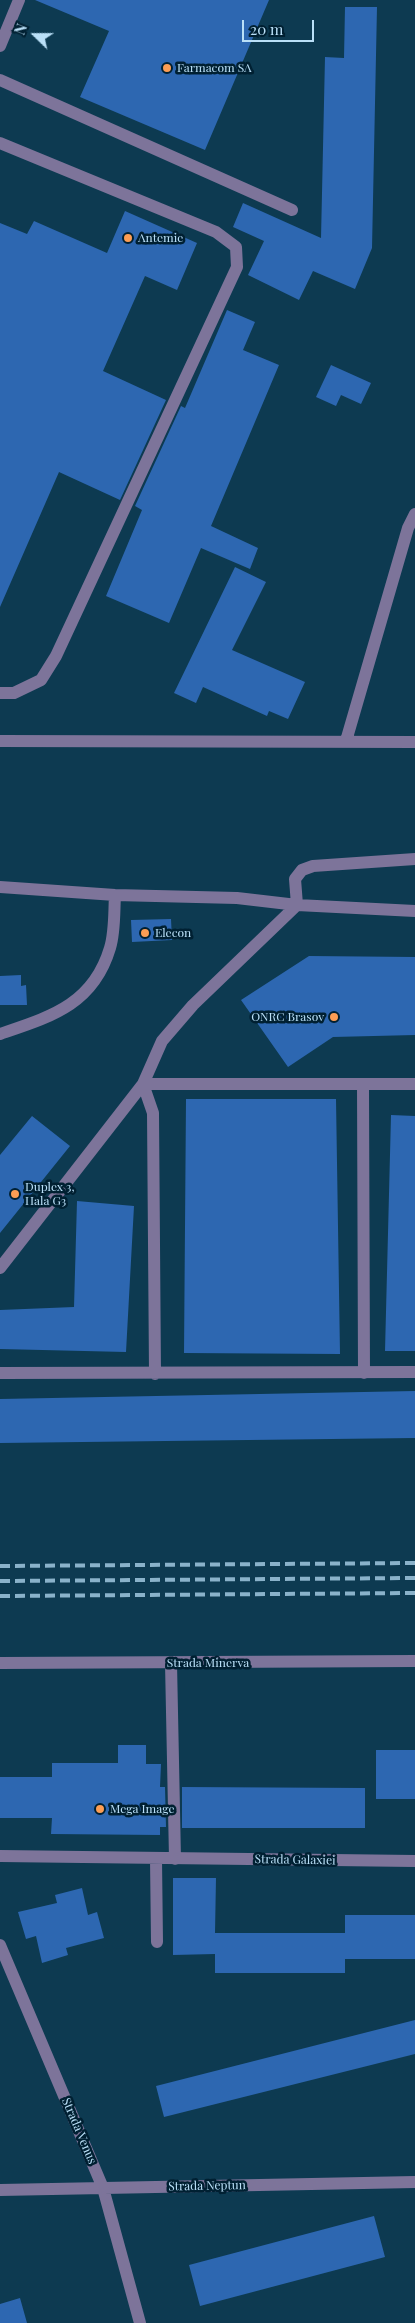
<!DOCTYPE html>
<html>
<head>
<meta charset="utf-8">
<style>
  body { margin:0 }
  #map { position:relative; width:415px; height:2323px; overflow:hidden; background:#0d3a51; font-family:"Playfair Display",serif }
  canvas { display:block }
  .north { position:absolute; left:10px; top:10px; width:50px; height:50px; -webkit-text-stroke:4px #002032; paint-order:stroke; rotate:292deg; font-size:14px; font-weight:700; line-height:20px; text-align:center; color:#bae0f8 }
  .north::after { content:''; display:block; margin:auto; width:18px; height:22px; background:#bae0f8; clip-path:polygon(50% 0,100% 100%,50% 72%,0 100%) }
  .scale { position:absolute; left:242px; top:20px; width:72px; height:22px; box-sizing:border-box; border:2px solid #bae0f8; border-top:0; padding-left:6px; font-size:15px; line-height:18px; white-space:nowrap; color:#bae0f8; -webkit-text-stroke:4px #002032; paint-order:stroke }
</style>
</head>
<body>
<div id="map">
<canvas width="415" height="2323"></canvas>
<div class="north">N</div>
<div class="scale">20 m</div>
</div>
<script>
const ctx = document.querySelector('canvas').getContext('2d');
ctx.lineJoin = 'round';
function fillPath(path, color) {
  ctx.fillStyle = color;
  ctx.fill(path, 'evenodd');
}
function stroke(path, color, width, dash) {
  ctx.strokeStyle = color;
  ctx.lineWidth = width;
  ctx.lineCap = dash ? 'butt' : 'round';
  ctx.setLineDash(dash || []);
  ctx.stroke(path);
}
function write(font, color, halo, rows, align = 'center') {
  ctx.font = font + ' "Playfair Display",serif';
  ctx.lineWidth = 5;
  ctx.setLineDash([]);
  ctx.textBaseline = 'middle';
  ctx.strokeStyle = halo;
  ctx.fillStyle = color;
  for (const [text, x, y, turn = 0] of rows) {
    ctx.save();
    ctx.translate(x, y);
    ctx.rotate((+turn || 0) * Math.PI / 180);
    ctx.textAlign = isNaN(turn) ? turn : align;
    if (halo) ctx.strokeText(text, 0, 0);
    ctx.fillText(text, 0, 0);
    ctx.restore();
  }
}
const building = new Path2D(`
  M35,0H269L205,150L80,97L109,31Z
  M345,7H377L372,248L355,289L313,271L299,300L248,275L264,241L233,227L243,203L321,238L325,57L344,58Z
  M125,211L197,243L177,290L145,276L103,371L166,400L120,500L59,472L0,607V223L27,234L34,221L107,253Z
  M227,310L255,322L243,350L279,365L211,526L258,548L250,569L201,548L169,623L106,596L142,510L135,506L181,406L185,408Z
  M331,365L371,383L361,404L341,395L336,406L316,397Z
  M235,567L266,582L232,650L305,682L288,719L269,711L267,716L203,687L196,703L174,693Z
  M171,919L172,940L132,942L131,920Z
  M309,956L415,957V1035L333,1037L288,1067L241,1000Z
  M21,975V986L26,985L27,1005H0V976Z
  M186,1099H336L340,1354L184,1353Z
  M391,1115L415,1116V1351H385Z
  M32,1116L70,1146L0,1233V1155Z
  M77,1201L134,1206L126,1352L0,1349V1310L74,1307Z
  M415,1391V1438L0,1443V1399Z
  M118,1745H146V1764H161L160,1787H165L166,1827H160V1835L51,1834L52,1818H0V1777H52V1763H118Z
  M376,1750H415V1799H376Z
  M182,1787L365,1788V1828H182Z
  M173,1878H216L215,1933H345V1915H415V1959H345V1973H215V1954L173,1955Z
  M82,1888L88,1915L97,1912L104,1938L66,1948L68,1955L42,1963L36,1936L26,1939L18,1912L57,1903L55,1895Z
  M415,2020V2054L164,2117L156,2086Z
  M374,2216L385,2257L200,2306L189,2265Z
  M20,2298L27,2323H0V2304Z`);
const minor = new Path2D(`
  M0,46L19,0
  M0,80L292,210
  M0,143L216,232L236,247L237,267L56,656L41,680L14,693H0
  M0,741L415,742
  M346,741L408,528L415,514
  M0,887L115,895L237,898L297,905L415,911
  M297,905L295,879L302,870L313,866L415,859
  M0,1034C50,1017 93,1005 110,948C115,932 114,912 115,895
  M143,1084L153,1113L155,1374
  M143,1084H415
  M363,1085L364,1373
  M0,1268L143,1084L162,1041L193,1005L297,905
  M0,1373L415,1372
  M0,1663L415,1661
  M171,1663L175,1859
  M0,1856L415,1861
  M156,1859L157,1942
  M0,1945L103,2188L140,2323
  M0,2190L415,2182`);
const rail = new Path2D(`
  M0,1566L415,1563
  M0,1581L415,1578
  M0,1596L415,1593`);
const markers = [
  [167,68,5,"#fc9d54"],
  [128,238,5,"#fc9d54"],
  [145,933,5,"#fc9d54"],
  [334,1017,5,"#fc9d54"],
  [15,1194,5,"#fc9d54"],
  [100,1809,5,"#fc9d54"]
];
const poiNames = [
  ["Farmacom SA",177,68],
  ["Antemie",138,238],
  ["Elecon",155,933],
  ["ONRC Brasov",324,1017,"right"],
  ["Duplex 3,",25,1187],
  ["Hala G3",25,1201],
  ["Mega Image",110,1809]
];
const streetNames = [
  ["Strada Minerva",208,1663],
  ["Strada Galaxiei",295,1860,1],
  ["Strada Venus",79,2131,67],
  ["Strada Neptun",207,2186,-1]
];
fillPath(building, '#2d67b1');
stroke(minor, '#7d749a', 12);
stroke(rail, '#8ab2ca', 4, [10, 5]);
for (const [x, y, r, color] of markers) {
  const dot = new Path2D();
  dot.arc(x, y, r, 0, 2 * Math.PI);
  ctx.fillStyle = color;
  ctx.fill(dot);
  stroke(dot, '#002032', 2);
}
write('12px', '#bae0f8', '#002032', poiNames, 'left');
write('12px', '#bae0f8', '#002032', streetNames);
</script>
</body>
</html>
